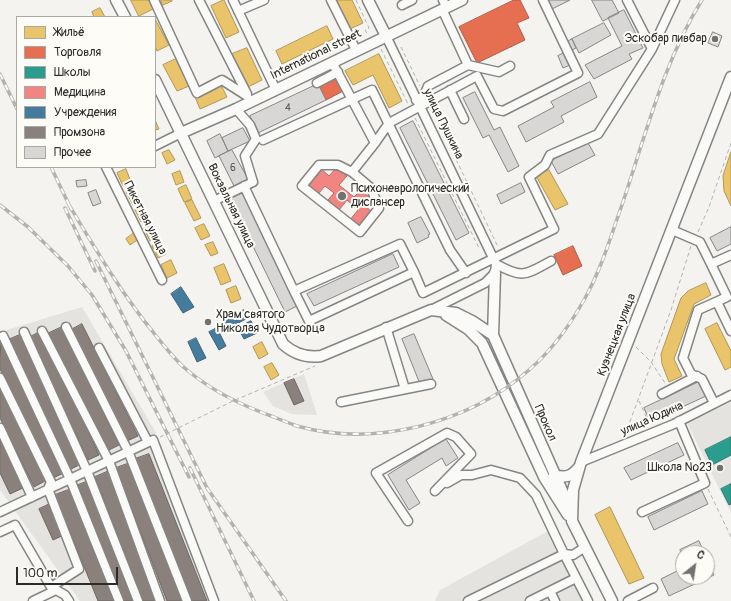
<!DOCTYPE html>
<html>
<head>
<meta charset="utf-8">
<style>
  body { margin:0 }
  #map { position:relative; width:731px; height:601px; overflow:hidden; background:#f4f3f0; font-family:Pangolin,sans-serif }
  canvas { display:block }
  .legend { position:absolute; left:16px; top:16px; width:140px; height:152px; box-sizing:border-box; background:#fdfcf7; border:1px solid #a9a8a5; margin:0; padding:5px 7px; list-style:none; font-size:12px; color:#2b2b2b }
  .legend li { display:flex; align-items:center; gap:8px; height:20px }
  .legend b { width:20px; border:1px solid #a9a8a5 }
  .north { position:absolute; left:675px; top:545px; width:40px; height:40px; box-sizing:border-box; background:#fdfcf7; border:1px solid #a9a8a5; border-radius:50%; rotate:30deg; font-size:11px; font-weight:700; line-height:16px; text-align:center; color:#2b2b2b }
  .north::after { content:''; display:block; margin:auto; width:14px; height:18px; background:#717170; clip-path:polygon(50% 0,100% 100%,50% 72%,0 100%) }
  .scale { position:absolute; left:16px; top:567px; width:102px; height:18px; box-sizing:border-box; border:2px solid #2b2b2b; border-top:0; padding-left:5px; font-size:12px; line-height:14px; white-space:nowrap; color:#2b2b2b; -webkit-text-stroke:3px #fdfcf7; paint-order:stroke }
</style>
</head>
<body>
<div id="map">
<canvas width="731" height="601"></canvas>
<ul class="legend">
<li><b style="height:11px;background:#e9c46a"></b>Жильё</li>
<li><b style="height:11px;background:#e76f51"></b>Торговля</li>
<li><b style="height:11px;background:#2a9d8f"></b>Школы</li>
<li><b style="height:11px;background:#f28482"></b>Медицина</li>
<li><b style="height:11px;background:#457b9d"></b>Учреждения</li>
<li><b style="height:11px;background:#8a817c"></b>Промзона</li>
<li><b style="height:11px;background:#d8d7d5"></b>Прочее</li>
</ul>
<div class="north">С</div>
<div class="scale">100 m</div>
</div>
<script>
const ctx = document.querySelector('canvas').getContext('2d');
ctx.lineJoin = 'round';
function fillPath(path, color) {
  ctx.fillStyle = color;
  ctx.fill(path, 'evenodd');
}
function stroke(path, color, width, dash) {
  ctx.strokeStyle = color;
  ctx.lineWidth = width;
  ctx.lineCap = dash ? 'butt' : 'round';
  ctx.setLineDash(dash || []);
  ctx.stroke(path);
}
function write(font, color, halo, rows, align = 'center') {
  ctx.font = font + ' Pangolin,sans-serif';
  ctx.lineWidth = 4;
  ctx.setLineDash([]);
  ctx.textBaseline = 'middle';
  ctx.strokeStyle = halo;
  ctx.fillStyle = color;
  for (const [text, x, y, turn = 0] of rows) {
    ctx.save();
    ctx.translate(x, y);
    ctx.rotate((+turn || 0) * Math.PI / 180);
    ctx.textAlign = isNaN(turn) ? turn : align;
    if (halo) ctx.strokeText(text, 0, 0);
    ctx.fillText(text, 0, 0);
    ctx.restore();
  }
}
const built = new Path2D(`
  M82,307L155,431L216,601H80L0,490V332Z
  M304,374L317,415L291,414L273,406L263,392Z
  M731,402V513L687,423Z
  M548,531L583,601H435L440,590Z`);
const homes = new Path2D(`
  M131,0H149L153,9L139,16Z
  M161,0H172V1L163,5Z
  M224,0L239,32L226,38L211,6Z
  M336,0H352L363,23L350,29Z
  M100,8L105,17H94L92,12Z
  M155,19L169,45L157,51L155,46Z
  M327,26L333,39L282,64L276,51Z
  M247,48L262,80L248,87L232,54Z
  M379,54L402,101L389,108L373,75L353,85L345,71Z
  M176,59L189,86L177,91L163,65Z
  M221,85L227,97L200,109L195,97Z
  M155,120L159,129L155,130Z
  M169,150L175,160L167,164L162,153Z
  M731,152V206L724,191L723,176Z
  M126,169L131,182L123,186L117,173Z
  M549,170L568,204L555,210L536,176Z
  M180,171L184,182L176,185L172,174Z
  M186,185L192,199L184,202L178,189Z
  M133,188L140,202L133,205L126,192Z
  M192,200L201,218L194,221L185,203Z
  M142,207L148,218L141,222L135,210Z
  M153,224L159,236L150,241L144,229Z
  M204,224L210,236L201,240L195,228Z
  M134,233L139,239L130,245L126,239Z
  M160,242L166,254L158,258L152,246Z
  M213,242L218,253L211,256L205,245Z
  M171,260L177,273L167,278L161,265Z
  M224,264L231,281L221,285L214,268Z
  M706,283L711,295L694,304L674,359L682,376L669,382L662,364L661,354L681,298L688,291Z
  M236,286L241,299L231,303L226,290Z
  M717,323L731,351V367L725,370L705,329Z
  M262,342L268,354L259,359L253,347Z
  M272,363L279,375L271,380L264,367Z
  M610,507L644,578L629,584L595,515Z`);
const shops = new Path2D(`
  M514,0H520L529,18L517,23L525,40L477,63L459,27Z
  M337,75L345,90L326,100L318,84Z
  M573,246L582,266L563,275L554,255Z`);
const schools = new Path2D(`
  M731,437V455L712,465L705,450Z
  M731,484V504L729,505L721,489Z`);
const health = new Path2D(`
  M320,168L329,176L336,168L347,176L339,185L354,197L361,190L370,198L364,205L372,212L359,227L350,220L358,210L347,200L339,210L328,200L334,193L325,186L318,194L307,184Z`);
const public = new Path2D(`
  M181,287L194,307L183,313L171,294Z
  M244,310L248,318L226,329L222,321Z
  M251,321L257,333L244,339L238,328Z
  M217,328L226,346L219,350L209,332Z
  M196,338L206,358L197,362L188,342Z`);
const industry = new Path2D(`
  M82,324L138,436L125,442L69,331Z
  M62,327L119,445L105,452L47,334Z
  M42,331L99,455L88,460L30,337Z
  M22,334L83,463L69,470L8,340Z
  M1,340L66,472L53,478L0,369Z
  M294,379L304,401L294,405L284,383Z
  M0,383L47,480L34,487L0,418Z
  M0,435L25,487L10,494L0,473Z
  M149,454L207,601H191L135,459Z
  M130,463L183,601H167L116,468Z
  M109,471L159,601H143L95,477Z
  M89,481L136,601H123L78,485Z
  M71,489L115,601H98L55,495Z
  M52,503L66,534L53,540L39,509Z`);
const building = new Path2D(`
  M545,0H570L550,10Z
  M592,0H612L619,13L603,21Z
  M624,10L643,48L629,54L632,59L594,79L585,65L622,46L608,18Z
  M604,23L611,35L579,53L572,39Z
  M713,32L722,36L718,47L708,43Z
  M572,39L576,48L570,51L566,43Z
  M564,53L570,65L563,68L558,56Z
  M590,82L597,97L561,116L564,122L526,142L518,126L554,107L551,102Z
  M318,84L326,100L258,133L250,116Z
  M475,92L494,130L500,127L519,166L508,172L489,135L483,138L463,98Z
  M413,121L469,233L456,240L400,128Z
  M243,128L250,141L228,151L222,138Z
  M220,134L228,151L215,158L207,141Z
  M588,143L595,155L558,174L551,161Z
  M232,150L248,179L234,186L219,156Z
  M86,180L87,186L77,187L76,181Z
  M521,183L525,192L501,204L497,195Z
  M96,190L101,203L93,206L88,193Z
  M245,192L299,305L285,312L230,199Z
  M421,217L430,234L428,235L429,237L417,243L408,223Z
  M731,227V244L717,251L710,238Z
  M393,254L399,267L314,306L307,294Z
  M414,334L433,379L420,384L402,339Z
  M699,382L706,396L650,422L644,408Z
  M446,439L458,458L446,466L442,458L406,480L420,503L409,510L388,475Z
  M678,443L684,455L631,480L624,468Z
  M702,491L708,504L654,530L648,517Z
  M699,541L703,550L698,553H683V557L680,550Z
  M707,559L714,575L669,596L661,579L683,568V577H707Z`);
const path = new Path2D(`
  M356,0L369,28L365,30L368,35
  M401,47L420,86
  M381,49L408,104
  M432,109L498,247
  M415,118L480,250
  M698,232L709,207L731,143
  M636,347L651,362L665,383
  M639,401L650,425
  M625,435L671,310L691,246
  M160,437L233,401L315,366
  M708,489L731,537`);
const minor = new Path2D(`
  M154,0L197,93L222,80L247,96
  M199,0L247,94
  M233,0L276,90
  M331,0L356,50
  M443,0L446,7
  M402,5L412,0
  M442,9L468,65
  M238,11L264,0
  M386,36L496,264L495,273L485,283L431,310
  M652,49L675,0
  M332,62L375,143
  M317,83L338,72
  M450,90L464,119
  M416,100L424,96L428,86L468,65L499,72L510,66
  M263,140L372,90L450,250L466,273
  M155,146L181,133
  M319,165H338L352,172L371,188L379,208L360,232L302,186Z
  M106,167L162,280
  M352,172L375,143L389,123L477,76L494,109L503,111L578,73L543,0
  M244,186L294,291L400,244L414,272
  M214,201L253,182L245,156L256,139L250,125L236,109
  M672,230L700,242L711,264L731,255
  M496,264C523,279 525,275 551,261
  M711,264L727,297L698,310L683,358L691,374L702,379L714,403
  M294,291L309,321L414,272L423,293L554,229L529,177L545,165L550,155L598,134L652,49L627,0
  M717,302L731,331
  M66,327L128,451L187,601
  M386,327L405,389
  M42,331L109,461L160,601
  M24,332L87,471L138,601
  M3,336L70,479L119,601
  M99,348L148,442
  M0,378L51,482L48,489L79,569L51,587
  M662,394L697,376
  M341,402L431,384
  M0,428L32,497
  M581,462L674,424L731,395
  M447,483L461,475H472L491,470L520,478L536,495L564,554L573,555L585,547
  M0,512L153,440L214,601
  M642,512L705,483L679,421
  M408,521L376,473L447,433L456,437L471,454L435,491
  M0,532L15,525L51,587L65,595L69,601
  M550,591L555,601
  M33,601L56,590
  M468,601L564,554L588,601
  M530,601L576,578
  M628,601L653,588`);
const major = new Path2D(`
  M116,0L125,17
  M368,0L386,36
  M155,80L283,344C294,354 306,358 321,356L431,310L456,313L472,321L493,335
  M181,133L236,109L462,0
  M495,273L493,335L564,495L570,513
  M446,315L468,329L482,343L544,477L568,515
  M554,475C566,478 571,477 579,467
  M612,601L572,521L573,490L581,462L731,77`);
const rail = new Path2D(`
  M0,74L17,109
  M51,167L71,209
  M0,205L28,227L68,266L92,295L126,351L189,477
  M69,205C96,250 123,296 157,337C166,348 176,361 187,370C212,391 243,406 274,417C281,420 289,423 297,426C375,448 469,423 529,370C551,351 570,325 584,300C598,275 607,249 616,222C642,150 661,65 702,0
  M65,208L95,271
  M96,261L207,488L286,601
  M190,468L254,601`);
const markers = [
  [715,39,4,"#717170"],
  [342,196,5,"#717170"],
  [208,322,4,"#717170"],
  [720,468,4,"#717170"]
];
const numberNames = [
  ["4",288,108],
  ["6",233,168]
];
const poiNames = [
  ["Эскобар пивбар",707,39],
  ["Психоневрологический",351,189,"left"],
  ["диспансер",351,203,"left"],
  ["Храм святого",216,315,"left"],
  ["Николая Чудотворца",216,329,"left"],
  ["Школа №23",712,468]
];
const streetNames = [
  ["International street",316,55,-26],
  ["улица Пушкина",443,124,64],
  ["Вокзальная улица",231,206,64],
  ["Пикетная улица",145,218,63],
  ["Кузнецкая улица",617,335,-69],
  ["улица Юдина",652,419,-24],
  ["Прокол",545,423,66]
];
fillPath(built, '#e4e3df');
fillPath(homes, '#e9c46a');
stroke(homes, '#b09657', 1);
fillPath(shops, '#e76f51');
stroke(shops, '#af5b46', 1);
fillPath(schools, '#2a9d8f');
stroke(schools, '#2a7b71', 1);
fillPath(health, '#f28482');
stroke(health, '#b66968', 1);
fillPath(public, '#457b9d');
stroke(public, '#3d637b', 1);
fillPath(industry, '#8a817c');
stroke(industry, '#6e6764', 1);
fillPath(building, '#d8d7d5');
stroke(building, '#858584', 1);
stroke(minor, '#858584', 11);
stroke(major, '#858584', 13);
stroke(path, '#b3b2b1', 1, [4, 3]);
stroke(minor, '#fafaf8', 8);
stroke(major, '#fafaf8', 10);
stroke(rail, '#b3b2b1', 3.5);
stroke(rail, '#fdfcf7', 2, [6]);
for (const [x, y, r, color] of markers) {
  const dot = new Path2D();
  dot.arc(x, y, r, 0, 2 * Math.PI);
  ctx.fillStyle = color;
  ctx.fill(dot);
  stroke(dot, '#fdfcf7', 1.5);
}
write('10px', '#565656', null, numberNames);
write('12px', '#2b2b2b', '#fdfcf7', poiNames, 'right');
write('12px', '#2b2b2b', '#fdfcf7', streetNames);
</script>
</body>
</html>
